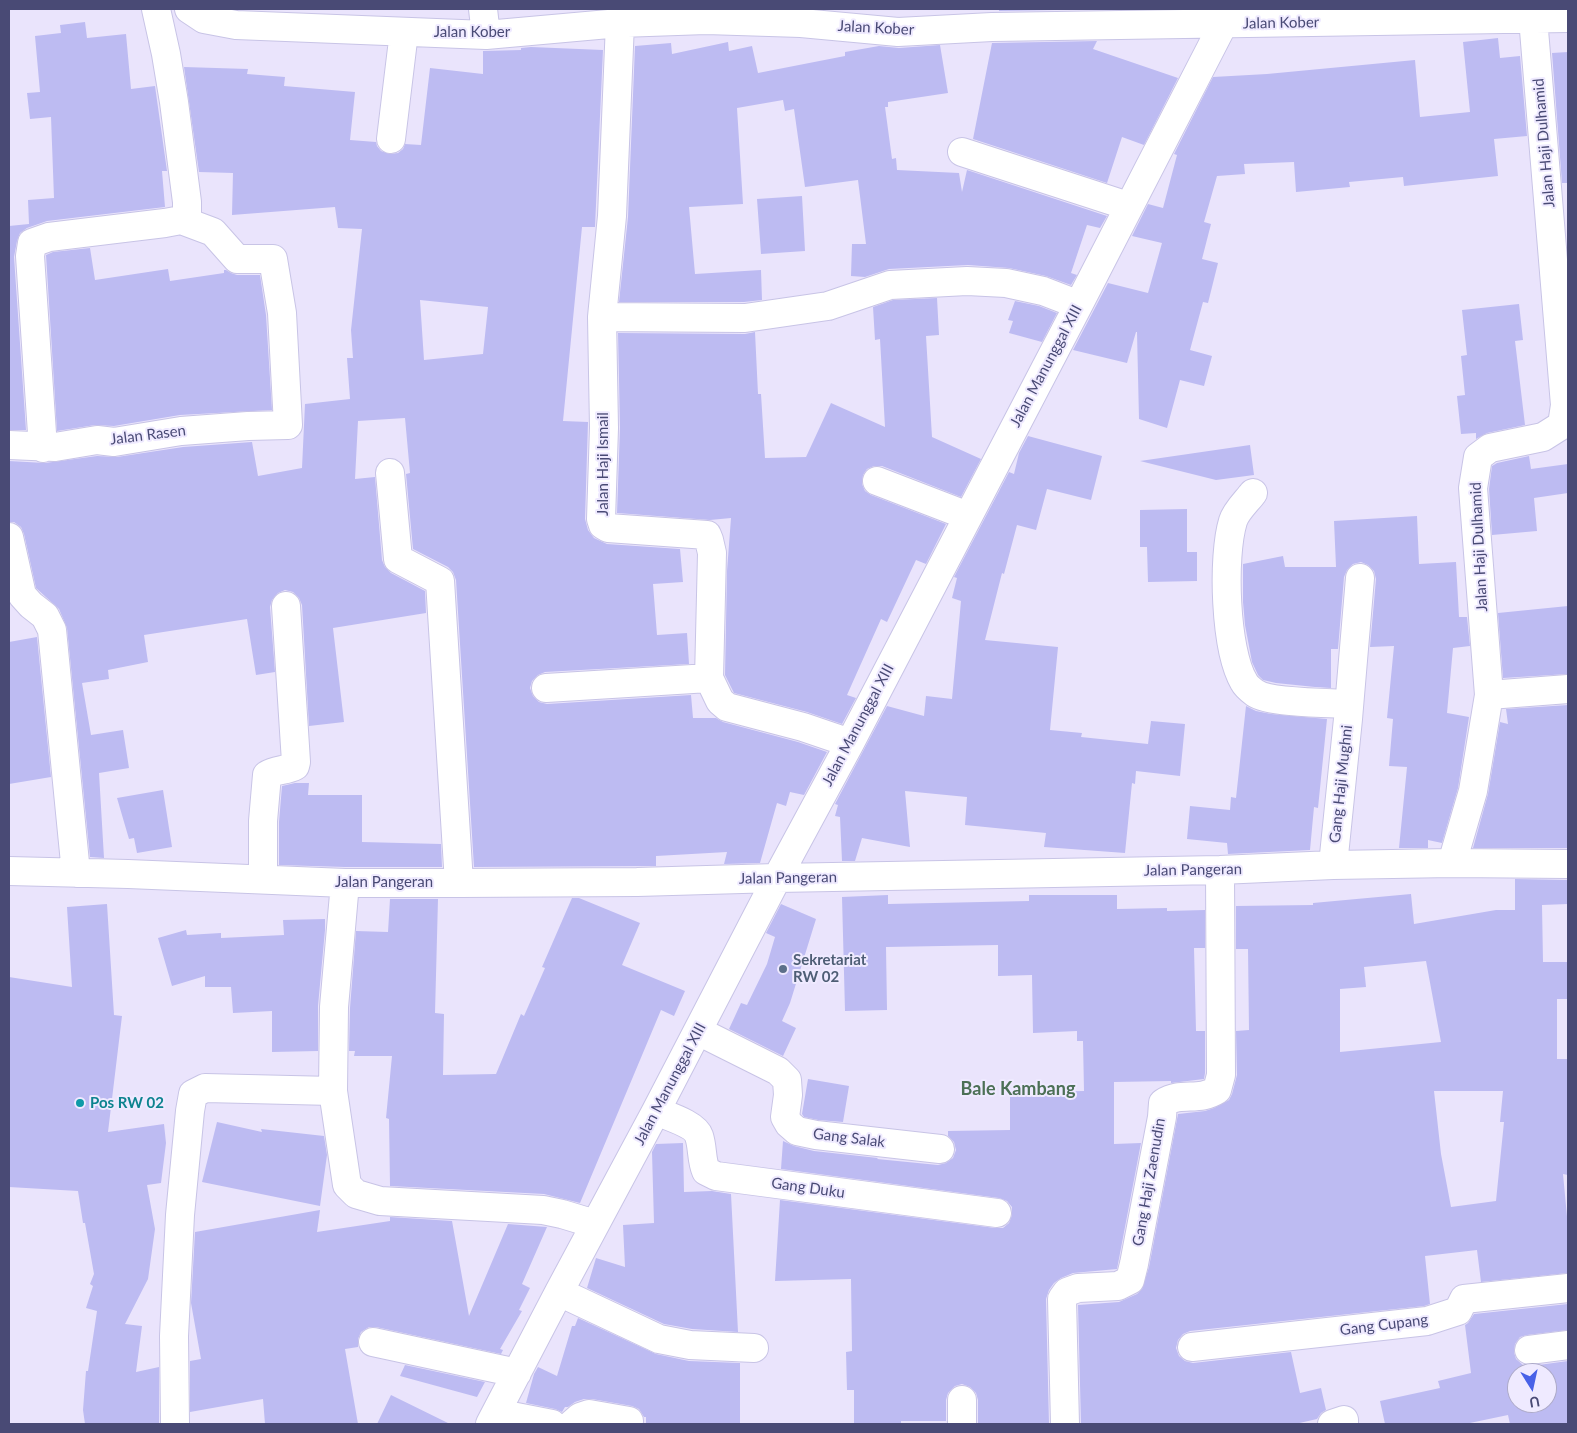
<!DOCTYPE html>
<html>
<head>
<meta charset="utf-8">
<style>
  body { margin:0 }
  #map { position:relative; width:1577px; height:1433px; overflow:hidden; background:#eae4fc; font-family:Lato,sans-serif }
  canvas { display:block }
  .frame { position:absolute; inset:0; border:10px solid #494a75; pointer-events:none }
  .north { position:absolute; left:1507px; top:1363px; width:50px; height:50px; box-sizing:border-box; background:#efeaff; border:1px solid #adaac8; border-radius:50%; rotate:170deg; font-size:14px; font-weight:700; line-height:20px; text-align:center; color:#494a75 }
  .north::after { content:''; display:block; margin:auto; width:18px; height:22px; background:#4861e7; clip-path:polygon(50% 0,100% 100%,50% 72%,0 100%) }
</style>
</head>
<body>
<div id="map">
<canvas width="1577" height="1433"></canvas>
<div class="frame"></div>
<div class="north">U</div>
</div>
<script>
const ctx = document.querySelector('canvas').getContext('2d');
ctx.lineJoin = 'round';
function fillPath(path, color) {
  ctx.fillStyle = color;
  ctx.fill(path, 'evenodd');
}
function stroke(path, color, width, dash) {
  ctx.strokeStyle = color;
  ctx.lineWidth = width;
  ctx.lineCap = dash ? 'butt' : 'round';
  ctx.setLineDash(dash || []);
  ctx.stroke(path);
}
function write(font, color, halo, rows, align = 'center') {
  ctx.font = font + ' Lato,sans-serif';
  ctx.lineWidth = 4;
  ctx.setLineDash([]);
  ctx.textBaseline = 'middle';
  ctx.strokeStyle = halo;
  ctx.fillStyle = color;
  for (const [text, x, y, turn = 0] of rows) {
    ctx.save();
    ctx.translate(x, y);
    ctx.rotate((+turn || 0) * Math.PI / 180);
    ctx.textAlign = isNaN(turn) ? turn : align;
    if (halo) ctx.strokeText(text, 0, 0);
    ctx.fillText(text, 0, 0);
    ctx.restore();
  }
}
const building = new Path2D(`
  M999,9H1110L999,11Z
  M85,22L87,38L126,34L131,89L155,86L167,171H162L165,207L47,221L27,228L20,233L17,241L14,257L26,430H9V226L29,224L28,200L54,198L51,117L30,119L27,93L40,92L35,36L61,33L60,25Z
  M1498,38L1500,58L1520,56L1527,136L1494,139L1498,176L1404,186L1403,177L1349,182L1350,187L1296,192L1294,162L1244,164L1245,174L1217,176L1204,222L1211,224L1202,259L1218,263L1208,303L1203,302L1190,350L1212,356L1204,386L1180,380L1167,428L1139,419L1137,332H1136L1127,363L1073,350L1108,283L1148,293L1162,243L1132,236L1148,204L1163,208L1177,155L1174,154L1213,77L1267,74L1415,60L1420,117L1470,112L1463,42Z
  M1097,41L1093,49L1178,78L1144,145L1122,137L1107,183L973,139L992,43Z
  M728,42L729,51L752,46L758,73L845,56V52L879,46L899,48L940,45L948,93L888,102V107H885L892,159L896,158L897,170L959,173L962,192L967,170L1107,216L1100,228L1087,225L1071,273L1077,275L1071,285L1046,276L1009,268L968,265L889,269L865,277L851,276L852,244H866L858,180L805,187L794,109L785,111L783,100L737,108L743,204L689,207L695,274L761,270L762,300L744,302H619L628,217L635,46L671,43L672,54Z
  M531,47L603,50L595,227H582L563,421L588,422L585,519L588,530L594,538L607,544L680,549L683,582L653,584L657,635L687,633L689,664L545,672L538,675L532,681L530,688L533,696L539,702L547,704L691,695L693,718H716L723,722L798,742L827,752L804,795L790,792L786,806L777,803L760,863L724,864L727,852L656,856V866L474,867L456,580L453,572L448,567L413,549L406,474L410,473L405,418L358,421L355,479L375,477L382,560L385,567L391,573L425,591L426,613L333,628L344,722L309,726L302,605L299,598L293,592L285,590L278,593L272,600L270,607L275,672L256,675L247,619L144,635L148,662L108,670L109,679L82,683L91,735L123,730L129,768L99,773L104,858L90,857L67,628L59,609L36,588L24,534L21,527L14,522H9V461L45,463L97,456L117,457L183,447L252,442L258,476L302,468L305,404L350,399L347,358H353L351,330L362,229L338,228L335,207L232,215L233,173L199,172L184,67L248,69L247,74L285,77L284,86L355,92L350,140L376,142L377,146L381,151L390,154L398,153L403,149L405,144L421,145L430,68L483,74V51L521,50V48ZM420,300L488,307L483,354L424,360Z
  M1568,52V183H1562L1552,53Z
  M802,196L805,251L761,254L757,199Z
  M90,248L95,280L168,269L170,281L224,273V270H226L231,273L237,275H260L266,315L272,410L180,415L114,426L95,425L57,431L46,255L53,252Z
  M937,298L939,335L926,336L932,437L981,459L961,497L882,466H874L867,469L863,475L862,484L865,491L871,495L946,524L926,564L916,560L887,622L881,619L847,695L856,698L842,724L807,712L734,693L725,675L727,571L731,518L710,520L617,513L620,428L618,333L745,334L755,332L758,394H761L765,458L806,457L831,403L885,427L880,339L875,340L873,307L893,300Z
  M1015,301L1039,306L1057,313L1042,342L1009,333L1013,321L1008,320Z
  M1519,304L1523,340L1515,341L1525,425L1487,433L1476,439V433L1461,434L1457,396L1465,395L1461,356L1467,355L1462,310Z
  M1028,436L1102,456L1091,500L1047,489L1036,530L1017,525L1004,574L1002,573L985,640L1058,647L1050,730L1082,733L1081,737L1148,744L1151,721L1185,724L1180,776L1136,771L1135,784L1132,783L1125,853L1044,847L1046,833L965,825L967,797L905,791L910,847L862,838L855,861H842L840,817L835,816L838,805L835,804L887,706L924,716L926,696L952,699L961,601L952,598L957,578L954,577L1009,472L1014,474L1019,453Z
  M1250,445L1254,475L1216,480L1140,461Z
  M1529,456L1531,469L1568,464V493L1534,498L1537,531L1492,535L1489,489L1492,466L1497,463Z
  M1187,509V552H1197V581L1148,582L1147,547H1140V510Z
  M1417,516L1419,564L1456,562L1459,617H1467L1470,646L1453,648L1447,713L1469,717L1458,788L1442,843L1428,840V848H1399L1407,767L1389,766L1393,719L1387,718L1394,646L1370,647L1376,579L1374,571L1368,565L1361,562L1353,564L1347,570L1344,577L1338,649H1331V688L1315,687L1276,683L1263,680L1258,675L1252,662L1245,625L1243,602V564L1283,556L1285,567H1336L1334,521Z
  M1568,606V674L1503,678L1498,613Z
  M37,637L51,777L9,784V642Z
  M1568,705V848H1473L1488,794L1500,722L1508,724L1506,709Z
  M1246,706L1256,711L1271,714L1327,719L1318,808L1314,807L1310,850L1228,854L1227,843L1187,839L1190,806L1230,810L1231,797L1236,798Z
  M295,783H309L308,795H362V842L441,844L442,867H345L279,865V822L282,786Z
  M163,790L172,847L137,853L134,838L129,839L117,798Z
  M1515,879L1568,880V904L1542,905L1543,962H1568V999H1557V1059H1568V1175L1563,1174L1568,1227V1273L1481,1282L1477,1250L1425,1256L1430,1304L1424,1306L1190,1331L1183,1334L1178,1340L1176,1348L1179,1356L1185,1361L1193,1363L1291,1352L1300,1393L1321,1388L1326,1410L1321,1413L1317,1419L1295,1424H1081L1078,1305L1119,1302L1137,1294L1142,1289L1149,1267L1178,1114L1205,1111L1214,1108L1229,1100L1232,1094L1237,1075L1236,1031L1249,1030L1248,949H1236V906L1313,905V903L1411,894L1414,924L1496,910H1515ZM1426,961L1441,1042L1340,1052V989L1366,987L1364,967ZM1434,1091H1503L1500,1122H1504L1496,1201L1451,1207L1441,1154Z
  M888,895V904L1029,901V895H1117V909L1167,908V911L1205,910V948H1194L1196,1031H1205V1073L1204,1079L1171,1083V1081L1114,1082V1144L1141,1143L1117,1269L1073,1273L1061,1278L1054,1283L1049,1290L1046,1299L1049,1424H978V1400L976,1393L970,1387L962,1384L955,1386L948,1393L946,1400V1421H901V1424H854V1390H847L846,1352L852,1351L851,1279L775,1281L780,1200L995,1228H1003L1009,1223L1012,1215V1207L1007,1201L999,1198L781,1169L783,1141L794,1146L814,1151L878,1158L877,1159L938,1165L946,1163L953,1158L956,1150L954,1142L948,1136V1131L1010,1130V1092L1084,1091L1083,1041H1077V1031L1033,1033L1032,975L998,976V945L886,947L887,1010L845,1011L842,897Z
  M572,898H579L640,923L622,965L685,991L674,1016L661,1010L580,1203L544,1194L390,1186L389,1119L386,1118L392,1056H354L355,1051H349L350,1008L356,931L388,932L390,899H438L435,1013L444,1014L443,1075L496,1074L521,1014L524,1016L545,968L542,967Z
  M107,904L114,1015L122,1016L108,1132L164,1124L166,1143L161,1183L147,1185L155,1229L148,1279L125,1324L142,1326L136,1372L159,1367V1424H85L83,1410L86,1371H88L97,1311L86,1308L93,1286L90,1284L94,1274L85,1223H83L78,1191L9,1187V977L72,987L67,907Z
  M781,904L816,919L790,1003L782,1021L796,1028L783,1056L729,1029L741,1003L747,1005L767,964L775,937L766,933Z
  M325,919V930L318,1006V1051L272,1052V1011L233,1013L231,987H205V976L172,986L158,938L186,930L187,935L221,933V938L284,935L283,920Z
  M808,1079L849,1086L843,1122L818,1120L804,1117L802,1114Z
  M217,1122L262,1132L261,1129L324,1136L327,1155L320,1206L202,1182Z
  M683,1143L684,1192L712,1191L731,1194L738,1332L692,1329L664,1324L587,1288L596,1258L625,1267L623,1225L654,1223L652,1152L656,1144Z
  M320,1210L317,1232L390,1221V1217L452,1221L469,1316L508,1224L547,1227L522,1284L530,1288L519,1310L522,1311L500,1349L503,1350L501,1354L376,1327H369L361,1332L358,1339V1347L345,1349L358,1424H265L263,1399L190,1412V1361L201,1359L191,1303L195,1232Z
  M1568,1304V1330L1527,1335L1520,1337L1515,1344L1514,1352L1516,1359L1523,1365L1531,1366L1568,1361V1424H1510L1508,1415L1465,1424H1385L1380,1401L1440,1388L1438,1381L1471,1373L1465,1325L1468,1323L1474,1314ZM1517,1373H1547V1403H1517Z
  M578,1318L656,1354L689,1361L740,1363V1424H646V1417H644L639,1409L632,1406L592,1399H584L575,1402L568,1407H565L562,1412L555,1409L526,1403L534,1374L538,1367L557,1376L572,1326H575Z
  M405,1365L485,1382L477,1397L400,1376Z
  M391,1395L450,1424H377Z`);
const street = new Path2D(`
  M189,9L204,19L236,25L486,35L620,23L706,20L801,23L898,32L992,27L1568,18
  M483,9L486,35
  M620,23L612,216L602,317L604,428L601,519L603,525L608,528L707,535L709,540L712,553L709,678L720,701L727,707L803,727L850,743
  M391,139L404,32
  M962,152L1128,206
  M602,317L745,318L828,306L890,285L967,281L1006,283L1043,291L1069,301L1078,306
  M9,445L55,447L97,440L114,442L181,431L248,426L288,425L282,313L273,259H237L213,232L181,220
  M43,448L30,256L32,243L49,237L165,223L181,220L187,217V202L174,102L166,54L156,9
  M390,473L398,559L440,581L459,883
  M877,481L968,516
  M1253,493C1247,501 1236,511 1233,521C1222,557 1225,650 1244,682C1246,686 1251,690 1255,693C1269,703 1329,703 1349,704
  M9,537L22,595L31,605L45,616L52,630L76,873
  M546,688L709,678
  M1489,695L1568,689
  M1452,863L1473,791L1489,695L1473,488L1478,457L1490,448L1543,437L1562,425L1565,405L1533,18
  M1333,865L1348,719L1360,578
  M9,871L128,874L345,883H459L637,882L777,878L1220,870L1333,865L1452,863L1568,864
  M263,879V821L267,775C275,769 286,771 295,766L296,762L286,606
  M345,883L334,1007L333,1091L347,1185L356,1194L380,1201L543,1210L562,1214L595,1224
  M698,1031L778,1071L787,1080L788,1095L785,1117L789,1124L797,1131L816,1135L940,1149
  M656,1111C667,1116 695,1124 699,1136C703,1148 701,1159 706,1171L716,1176L997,1213
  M559,1292L659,1339L690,1345L754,1348
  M373,1342L517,1373
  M1192,1347L1427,1321L1458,1311L1464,1299L1568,1288
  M1529,1350L1568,1345
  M962,1400V1424
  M496,1413L552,1424
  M175,1424L174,1336L180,1215L190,1111L193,1094L205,1088L333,1091
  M490,1424L559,1292L656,1111L777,878L850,743L1078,306L1231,9
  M572,1424L580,1417L589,1414L629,1421
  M1065,1424L1062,1299L1067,1292L1078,1288L1118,1286L1130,1280L1134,1264L1162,1117L1163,1103C1182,1091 1198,1102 1217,1090L1221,1075L1220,870
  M1332,1424L1344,1420V1424`);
const markers = [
  [783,969,5,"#5c6f8a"],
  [80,1103,5,"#0f9aa8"]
];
const streetNames = [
  ["Jalan Kober",1281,23,-1],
  ["Jalan Kober",876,28,3],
  ["Jalan Kober",472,32],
  ["Jalan Haji Dulhamid",1544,143,-95],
  ["Jalan Manunggal XIII",1046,366,-62],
  ["Jalan Rasen",148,435,-7],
  ["Jalan Haji Ismail",603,464,-90],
  ["Jalan Haji Dulhamid",1479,547,-93],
  ["Jalan Manunggal XIII",858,725,-62],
  ["Gang Haji Mughni",1341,784,-84],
  ["Jalan Pangeran",1193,870,-1],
  ["Jalan Pangeran",788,878,-1],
  ["Jalan Pangeran",384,882],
  ["Jalan Manunggal XIII",670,1084,-62],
  ["Gang Salak",849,1138,7],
  ["Gang Haji Zaenudin",1149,1182,-80],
  ["Gang Duku",808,1188,8],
  ["Gang Cupang",1384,1325,-7]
];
const serviceNames = [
  ["Sekretariat",793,960],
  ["RW 02",793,977]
];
const cultureNames = [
  ["Pos RW 02",90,1103]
];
const quarterNames = [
  ["Bale Kambang",1018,1089]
];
fillPath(building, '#bdbbf2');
stroke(street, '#c8c4e6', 30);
stroke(street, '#fff', 28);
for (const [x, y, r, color] of markers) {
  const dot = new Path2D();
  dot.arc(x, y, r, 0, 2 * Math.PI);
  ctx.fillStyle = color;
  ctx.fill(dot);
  stroke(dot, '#efeaff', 2);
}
write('15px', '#494a75', '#efeaff', streetNames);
write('bold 15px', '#4e5e75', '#efeaff', serviceNames, 'left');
write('bold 15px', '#0d838f', '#efeaff', cultureNames, 'left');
write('bold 18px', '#4c7056', '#efeaff', quarterNames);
</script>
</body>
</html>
